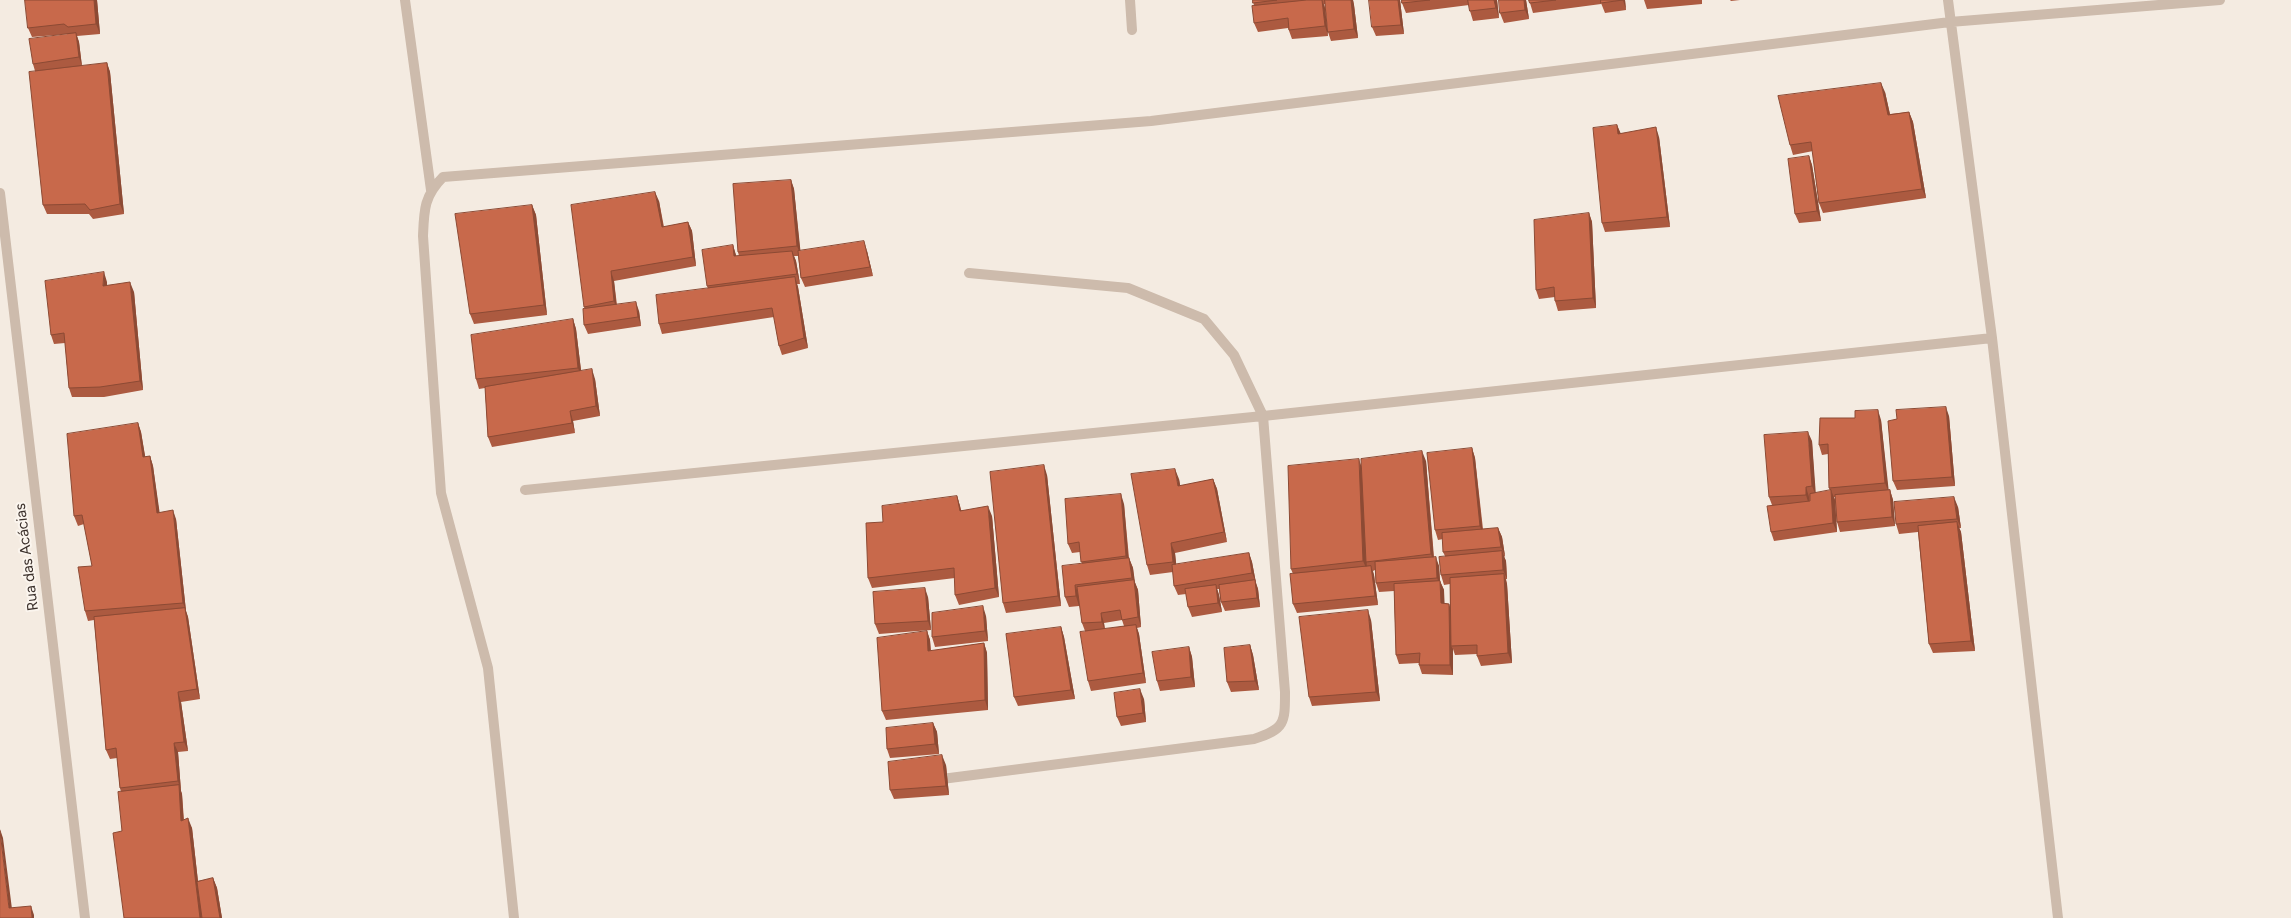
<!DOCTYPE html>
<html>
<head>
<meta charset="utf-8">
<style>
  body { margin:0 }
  canvas { display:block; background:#f4ebe1 }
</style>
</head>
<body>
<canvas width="2291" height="918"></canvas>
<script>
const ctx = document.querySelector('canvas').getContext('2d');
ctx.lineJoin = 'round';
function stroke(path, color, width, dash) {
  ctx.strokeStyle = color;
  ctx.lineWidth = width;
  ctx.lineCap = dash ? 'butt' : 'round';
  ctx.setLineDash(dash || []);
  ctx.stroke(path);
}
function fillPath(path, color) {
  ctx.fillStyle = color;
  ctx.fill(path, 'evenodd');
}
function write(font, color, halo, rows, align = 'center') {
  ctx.font = font + ' Figtree,sans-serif';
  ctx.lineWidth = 4;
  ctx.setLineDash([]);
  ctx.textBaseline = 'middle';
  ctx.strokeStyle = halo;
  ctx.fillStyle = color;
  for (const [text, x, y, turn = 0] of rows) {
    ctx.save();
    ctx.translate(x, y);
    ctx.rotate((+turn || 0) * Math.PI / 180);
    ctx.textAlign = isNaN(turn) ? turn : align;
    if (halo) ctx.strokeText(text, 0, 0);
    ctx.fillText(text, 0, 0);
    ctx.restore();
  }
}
const street = new Path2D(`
  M405,0L431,190
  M1130,0L1132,30
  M1948,0L1992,338L2058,918
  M0,193L85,918
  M969,273L1128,288L1204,319L1234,355L1263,416L1992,338
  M525,490L1263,416L1285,692C1285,723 1285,729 1254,739L934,780
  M514,918L488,668L441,493L423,236C424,210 424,196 443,177L1151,121L1950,22L2220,0`);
const wall = new Path2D(`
  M25,0H97L100,34L77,36L79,42L82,66L107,63L110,72L124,214L93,219L89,214H47L43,205L35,71L33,64L68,34L32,37L28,28Z
  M1253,0H1353L1354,5L1358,38L1331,41L1328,32L1325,4H1324L1325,8L1328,36L1292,39L1288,28L1258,32L1254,23V6Z
  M1400,0L1404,34L1376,36L1372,27Z
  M1402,0H1497L1499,18L1473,21L1470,11L1469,5L1406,13L1402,3Z
  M1526,0L1529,19L1504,23L1500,13Z
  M1529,0H1625L1626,10L1605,13L1601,3V4L1533,13L1530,3Z
  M1644,0H1702V4L1647,9Z
  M1730,0H1740L1731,1Z
  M1885,92L1890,114L1909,112L1913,122L1926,198L1823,213L1819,203L1813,151L1793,155L1790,145Z
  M1617,125L1620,133L1659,137L1670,227L1605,232L1602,223Z
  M1809,156L1812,165L1821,221L1799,223L1795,214Z
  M791,180L794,189L800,251H867L873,276L805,287L801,278L798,256H794L796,261L800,284H797L798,287L808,348L782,355L779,346L774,317L662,334L659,324L708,288L707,286L733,245L736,256H739L738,252Z
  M659,201L664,227L688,222L692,231L696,266L614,281L617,305L639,311L641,326L588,334L584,325L585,309L584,307Z
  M532,205L536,215L547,315L474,324L470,314Z
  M1589,213L1592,222L1596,308L1558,311L1555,301V297L1539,299L1536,290Z
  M107,282V286L134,292L143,390L104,397H72L69,388L65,343L54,344L51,335Z
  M573,319L576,329L581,371L595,379L600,416L573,421L575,433L492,447L488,437L485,388L479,389L476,379Z
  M1949,416L1955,486L1897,490L1893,481Z
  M1881,420L1888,490H1890L1893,500L1895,526L1840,532L1837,522L1835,497H1834L1835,500L1837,532L1774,541L1771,532L1772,505L1769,497L1812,441L1815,493L1830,491L1829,488L1828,454L1822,455L1819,445Z
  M138,423L141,432L145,457L150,456L153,466L159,512L176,519L186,611L188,617L200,699L181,702L188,751L178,752L181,791L182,794L184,820L192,828L198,881L213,878L217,888L222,918H124L121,792L120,788L117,758L110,759L106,750L94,620L88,621L85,611L92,566L84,524L78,526L74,516Z
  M1472,448L1475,458L1483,529L1498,528L1502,537L1505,556L1504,557L1506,561L1507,579H1506L1507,584L1512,663L1481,666L1477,656V654L1455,655L1453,649V675L1422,674L1419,665V663L1399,664L1396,655L1394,591L1379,592L1376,583L1375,570L1373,571L1374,575L1378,605L1297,613L1293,604V574L1291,569L1362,467L1426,461L1434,557L1439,566L1440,581L1444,590V603L1449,604L1450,609V584L1444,585L1441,575L1445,556L1443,552V539L1438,540L1435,530Z
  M1047,475L1061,606L1006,613L1003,603Z
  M1179,479L1180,486L1213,479L1217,489L1227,542L1175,553L1176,565L1249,553L1252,562L1256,583L1258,589L1260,607L1225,611L1221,602L1219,589H1217L1219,595L1222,612L1192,617L1188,607L1186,594L1178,595L1174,586L1173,572L1150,575L1147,565Z
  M957,496L960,506L961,510L992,516L999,597L959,605L955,595V578L872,588L868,578Z
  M1124,504L1129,558L1133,568L1134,580L1138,590L1141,627L1137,628L1139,634L1146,683L1091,691L1088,681L1085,631L1082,623L1079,599V606L1069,607L1065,597L1082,564L1080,552L1072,553L1068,544ZM1122,620L1124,626L1105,629L1104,623Z
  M1958,507L1961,528H1959L1961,532L1975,651L1933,653L1929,644L1918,532L1899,534L1896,524Z
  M928,597L931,630L879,634L875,624Z
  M986,616L988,641L935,647L932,637Z
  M1371,620L1380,701L1312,706L1309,697Z
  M1061,627L1064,637L1075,699L1018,706L1014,697Z
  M927,631L930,640L931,651L984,643L987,653L988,710L886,720L882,711Z
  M1250,645L1253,655L1259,690L1231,692L1227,682Z
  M1189,647L1192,657L1195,687L1160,691L1157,681Z
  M1144,699L1146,722L1121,726L1117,717Z
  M933,723L937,732L939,754L890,758L887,749Z
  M946,765L949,795L894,799L890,790Z`);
const shadedWall = new Path2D(`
  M94,0H97L100,34L96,24Z
  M1322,0L1325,8L1328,36L1325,26Z
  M1351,0H1353L1354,5L1358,38L1354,29Z
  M1398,0H1400L1404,34L1401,25Z
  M1494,0H1497L1499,18L1496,8Z
  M1524,0H1526L1529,19L1525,10Z
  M1623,0H1625L1626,10Z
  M76,33L79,42L82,67L79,57Z
  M107,63L110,72L124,214L120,204Z
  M1881,83L1885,92L1892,124L1888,115Z
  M1909,112L1913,122L1926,198L1922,189Z
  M1617,125L1621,134H1618Z
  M1656,127L1659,137L1670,227L1667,217Z
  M1809,156L1812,165L1821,221L1817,211Z
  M791,180L794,189L801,256L797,246Z
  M655,192L659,201L665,237L662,227Z
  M532,205L536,215L547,315L544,305Z
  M1589,213L1592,222L1596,308L1593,298Z
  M688,222L692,231L696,266L693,257Z
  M864,241L867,251L873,276L870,267Z
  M733,245L736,255L738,266L734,256Z
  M792,251L796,261L800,284L797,274Z
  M611,271L614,281L617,311L614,301Z
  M104,272L107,282V296L103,286Z
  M795,277L798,287L808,348L804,338Z
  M130,282L134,292L143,390L140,381Z
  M636,302L639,311L641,326L638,317Z
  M573,319L576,329L582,378L578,368Z
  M592,369L595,379L600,416L596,406Z
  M1946,407L1949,416L1955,486L1952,477Z
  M1878,410L1881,420L1889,493L1885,483Z
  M570,411L573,421L575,433L572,423Z
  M138,423L141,432L147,467L143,457Z
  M1808,432L1812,441L1816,496L1812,486Z
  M1472,448L1475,458L1483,536L1480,526Z
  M1422,451L1426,461L1434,563L1431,554Z
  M150,456L153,466L161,522L157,513Z
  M1359,459L1362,468L1367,570L1363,561Z
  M1044,465L1047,475L1061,606L1058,596Z
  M1175,469L1179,479L1182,495L1178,486Z
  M1213,479L1217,489L1227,542L1224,532Z
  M1806,487L1809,497V505L1806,495Z
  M1831,490L1835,500L1837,532L1833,523Z
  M1890,490L1893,500L1895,526L1892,517Z
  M1121,494L1124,504L1129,566L1126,556Z
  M957,496L960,506L963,520L960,511Z
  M1954,497L1958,507L1961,528L1957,519Z
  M988,506L992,516L999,597L995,588Z
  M173,510L176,519L186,611L188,617L200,699L197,689L185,608L183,603Z
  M1957,522L1961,532L1975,651L1971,641Z
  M1498,528L1502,537L1505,556L1501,547Z
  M1171,543L1175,553L1177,571L1173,562Z
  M1502,551L1506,561L1507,579L1503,570Z
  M1249,553L1252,562L1256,583L1258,589L1260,607L1257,598L1255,580L1252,573Z
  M1436,557L1439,566L1440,581L1444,590L1445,613L1441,603V587L1437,578Z
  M1129,558L1133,568L1135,582L1134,580L1138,590L1141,627L1138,617L1135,586L1132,578Z
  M1371,566L1374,575L1378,605L1375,596Z
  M1504,574L1507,584L1512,663L1508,653Z
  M1075,585L1079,595V606L1076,596Z
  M1216,585L1219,595L1222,612L1218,603Z
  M925,588L928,597L931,630L928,621Z
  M1449,604L1452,613L1451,646L1453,649V675L1450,665Z
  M983,606L986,616L988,641L985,631Z
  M1368,610L1371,620L1380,701L1376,692Z
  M1101,613L1104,623L1105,632L1102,622Z
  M1136,625L1139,634L1146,683L1143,673Z
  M1061,627L1064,637L1075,699L1071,690Z
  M927,631L930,640L931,660L928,651Z
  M984,643L987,653L988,710L985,700Z
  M1250,645L1253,655L1259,690L1255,681Z
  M1189,647L1192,657L1195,687L1191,677Z
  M1140,689L1144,699L1146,722L1143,713Z
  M178,692L181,702L188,751L184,742Z
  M933,723L937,732L939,754L935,744Z
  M174,743L178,752L181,791L178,781Z
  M942,755L946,765L949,795L946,786Z
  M179,785L182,794L184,830L181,821Z
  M188,818L192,828L202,918H200Z
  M0,829L3,838L13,917L9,908Z
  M213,878L217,888L222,918H220Z
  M31,906L34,915V918H32Z`);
const building = new Path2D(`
  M25,0H94L96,24L68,27L64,24L28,28Z
  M1253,0H1277L1253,3Z
  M1307,0H1322L1325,26L1289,30L1288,18L1254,23L1252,6Z
  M1325,0H1351L1354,29L1328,32Z
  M1369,0H1398L1401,25L1372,27Z
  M1402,0H1430L1402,3Z
  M1468,0H1494L1496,8L1470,11Z
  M1499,0H1524L1525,10L1500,13Z
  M1529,0H1556L1530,3Z
  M1601,0H1623L1601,3Z
  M76,33L79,57L33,64L29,39Z
  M107,63L120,204L90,210L85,204L43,205L29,72Z
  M1881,83L1888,115L1909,112L1922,189L1819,203L1811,142L1790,145L1778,96Z
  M1617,125L1618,134L1656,127L1667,217L1602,223L1593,128Z
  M1809,156L1817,211L1795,214L1788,159Z
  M791,180L797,246L738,252L733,184Z
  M655,192L662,227L688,222L693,257L611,271L614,301L584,307L571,205Z
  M532,205L544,305L470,314L455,214Z
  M1589,213L1593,298L1555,301L1554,287L1536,290L1534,220Z
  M864,241L870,267L801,278L798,251Z
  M733,245L734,256L792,251L797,274L707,286L702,250Z
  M104,272L103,286L130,282L140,381L100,387L69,388L64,333L51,335L45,281Z
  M795,277L804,338L779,346L772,308L659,324L656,295Z
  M636,302L638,317L584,325L583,309Z
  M573,319L578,368L476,379L471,335Z
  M592,369L596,406L570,411L572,423L488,437L485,387Z
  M1946,407L1952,477L1893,481L1888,421L1897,419L1896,410Z
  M1878,410L1885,483L1829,488L1828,444L1819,445L1820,418H1855V411Z
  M138,423L143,457L150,456L157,513L173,510L183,603L85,611L78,567L92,566L82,515L74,516L67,434Z
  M1808,432L1812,486L1806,487V495L1769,497L1764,435Z
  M1472,448L1480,526L1435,530L1427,453Z
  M1422,451L1431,554L1366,562L1361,459Z
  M1359,459L1363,561L1291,569L1288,466Z
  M1044,465L1058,596L1003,603L990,472Z
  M1175,469L1178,486L1213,479L1224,532L1171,543L1173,562L1147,565L1131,474Z
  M1831,490L1833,523L1771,532L1767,506L1810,501V494Z
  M1890,490L1892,517L1837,522L1835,495Z
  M1121,494L1126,556L1081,562L1079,542L1068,544L1065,499Z
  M957,496L960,511L988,506L995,588L955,595L954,568L868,578L866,523L883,522L882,506Z
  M1954,497L1957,519L1896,524L1894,502Z
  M1957,522L1971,641L1929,644L1918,526Z
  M1498,528L1501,547L1443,552L1442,533Z
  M1502,551L1503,570L1441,575L1439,557Z
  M1249,553L1252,573L1174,586L1172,565Z
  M1436,557L1437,578L1376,583L1375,562Z
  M1129,558L1132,578L1075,585L1076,596L1065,597L1062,566Z
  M1371,566L1375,596L1293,604L1290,574Z
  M1504,574L1508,653L1477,656V645L1451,646L1450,578Z
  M1134,580L1138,617L1122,620L1120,610L1101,613L1102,622L1082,623L1077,587Z
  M1255,580L1257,598L1221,602L1219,585Z
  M1440,581L1441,603L1449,604L1450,665H1419L1420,653L1396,655L1394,584Z
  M1216,585L1218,603L1188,607L1185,589Z
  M925,588L928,621L875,624L873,592Z
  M983,606L985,631L932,637V613Z
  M185,608L197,689L178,692L184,742L174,743L178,781L120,788L116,748L106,750L94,617Z
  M1368,610L1376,692L1309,697L1299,617Z
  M1136,625L1143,673L1088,681L1080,632Z
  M1061,627L1071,690L1014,697L1006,634Z
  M927,631L928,651L984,643L985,700L882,711L877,638Z
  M1250,645L1255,681L1227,682L1224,648Z
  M1189,647L1191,677L1157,681L1152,652Z
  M1140,689L1143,713L1117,717L1114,693Z
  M933,723L935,744L887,749L886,728Z
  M942,755L946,786L890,790L888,762Z
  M179,785L181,821L188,818L200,918H124L113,833L122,831L118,792Z
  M0,831L9,908L31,906L32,918H0Z
  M213,878L220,918H202L197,882Z`);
const streetNames = [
  ["Rua das Acácias",27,557,-97]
];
stroke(street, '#cdbbac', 10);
fillPath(wall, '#ac5a40');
fillPath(shadedWall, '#8c4a34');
fillPath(building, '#c8694b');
stroke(building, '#8c4a34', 1);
write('15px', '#3b302b', '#fbf5ee', streetNames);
</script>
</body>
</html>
